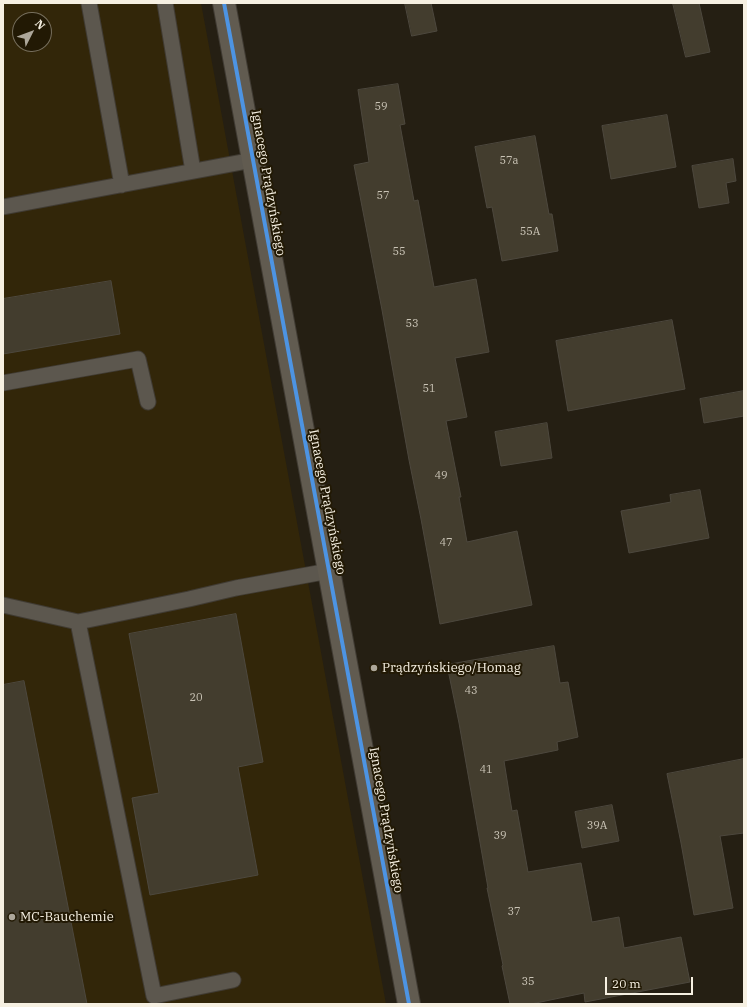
<!DOCTYPE html>
<html>
<head>
<meta charset="utf-8">
<style>
  body { margin:0 }
  #map { position:relative; width:747px; height:1007px; overflow:hidden; background:#251f13; font-family:"IBM Plex Serif",serif }
  canvas { display:block }
  .frame { position:absolute; inset:0; border:4px solid #f6f0e2; pointer-events:none }
  .north { position:absolute; left:12px; top:12px; width:40px; height:40px; box-sizing:border-box; background:#221904; border:1px solid #776f5d; border-radius:50%; rotate:48deg; font-size:11px; font-weight:700; line-height:16px; text-align:center; color:#f6f0e2 }
  .north::after { content:''; display:block; margin:auto; width:14px; height:18px; background:#ada79a; clip-path:polygon(50% 0,100% 100%,50% 72%,0 100%) }
  .scale { position:absolute; left:605px; top:977px; width:88px; height:18px; box-sizing:border-box; border:2px solid #f6f0e2; border-top:0; padding-left:5px; font-size:12px; line-height:14px; white-space:nowrap; color:#f6f0e2; -webkit-text-stroke:3px #221904; paint-order:stroke }
</style>
</head>
<body>
<div id="map">
<canvas width="747" height="1007"></canvas>
<div class="frame"></div>
<div class="north">N</div>
<div class="scale">20 m</div>
</div>
<script>
const ctx = document.querySelector('canvas').getContext('2d');
ctx.lineJoin = 'round';
function fillPath(path, color) {
  ctx.fillStyle = color;
  ctx.fill(path, 'evenodd');
}
function stroke(path, color, width, dash) {
  ctx.strokeStyle = color;
  ctx.lineWidth = width;
  ctx.lineCap = dash ? 'butt' : 'round';
  ctx.setLineDash(dash || []);
  ctx.stroke(path);
}
function write(font, color, halo, rows, align = 'center') {
  ctx.font = font + ' "IBM Plex Serif",serif';
  ctx.lineWidth = 4;
  ctx.setLineDash([]);
  ctx.textBaseline = 'middle';
  ctx.strokeStyle = halo;
  ctx.fillStyle = color;
  for (const [text, x, y, turn = 0] of rows) {
    ctx.save();
    ctx.translate(x, y);
    ctx.rotate((+turn || 0) * Math.PI / 180);
    ctx.textAlign = isNaN(turn) ? turn : align;
    if (halo) ctx.strokeText(text, 0, 0);
    ctx.fillText(text, 0, 0);
    ctx.restore();
  }
}
const built = new Path2D(`
  M3,3H201L386,1004H3ZM20,20H44V44H20Z`);
const building = new Path2D(`
  M405,3H431L437,31L412,36Z
  M673,3H699L710,52L686,57Z
  M398,84L405,124L400,125L414,201L418,200L434,287L476,279L489,352L455,358L467,417L446,421L461,497H459L467,542L517,531L532,605L440,624L430,568L421,519L409,460L382,310L354,165L369,162L358,90Z
  M667,115L676,167L611,179L602,126Z
  M535,136L549,214H552L558,251L502,261L492,207L487,208L475,147Z
  M733,159L736,181L726,183L729,203L699,208L692,166Z
  M111,281L120,334L3,354V299Z
  M672,320L685,389L568,411L556,341Z
  M744,391V416L704,423L700,399Z
  M547,423L552,458L501,466L495,432Z
  M700,490L709,538L629,553L621,511L671,502L670,495Z
  M236,614L263,762L238,767L258,875L150,895L132,798L159,793L129,634Z
  M554,646L560,683L568,682L578,737L557,742L558,750L504,761L512,811L517,810L528,872L581,863L592,922L619,917L624,948L681,937L690,982L585,1002L584,993L531,1004H510L502,966L503,965L487,888H488L459,723L447,665Z
  M24,681L87,1004H3V685Z
  M744,759V833L720,836L733,908L694,915L681,843L667,774Z
  M612,805L619,841L582,848L575,812Z`);
const lane = new Path2D(`
  M89,3L122,185
  M165,3L193,171
  M3,207L253,160
  M3,383L138,359L148,402
  M3,605L78,622L189,599L236,588L329,571
  M78,622L154,996L233,980`);
const secondary = new Path2D(`
  M224,3L409,1004`);
const cycleway = new Path2D(`
  M224,3L409,1004`);
const markers = [
  [374,668,4,"#ada79a"],
  [12,917,4,"#ada79a"]
];
const numberNames = [
  ["59",381,107],
  ["57a",509,161],
  ["57",383,196],
  ["55A",530,232],
  ["55",399,252],
  ["53",412,324],
  ["51",429,389],
  ["49",441,476],
  ["47",446,543],
  ["43",471,691],
  ["20",196,698],
  ["41",486,770],
  ["39A",597,826],
  ["39",500,836],
  ["37",514,912],
  ["35",528,982]
];
const streetNames = [
  ["Ignacego Prądzyńskiego",268,183,80],
  ["Ignacego Prądzyńskiego",327,502,79],
  ["Ignacego Prądzyńskiego",386,820,80]
];
const poiNames = [
  ["Prądzyńskiego/Homag",382,668],
  ["MC-Bauchemie",20,917]
];
fillPath(built, '#322609');
fillPath(building, '#433d2e');
stroke(building, '#4d483e', 1);
stroke(lane, '#403b33', 17);
stroke(secondary, '#403b33', 24);
stroke(lane, '#5c574e', 15);
stroke(secondary, '#615b50', 22);
stroke(cycleway, '#4d94e3', 4);
for (const [x, y, r, color] of markers) {
  const dot = new Path2D();
  dot.arc(x, y, r, 0, 2 * Math.PI);
  ctx.fillStyle = color;
  ctx.fill(dot);
  stroke(dot, '#221904', 1.5);
}
write('11px', '#c9c3b5', null, numberNames);
write('13px', '#f6f0e2', '#221904', streetNames);
write('13px', '#f6f0e2', '#221904', poiNames, 'left');
</script>
</body>
</html>
